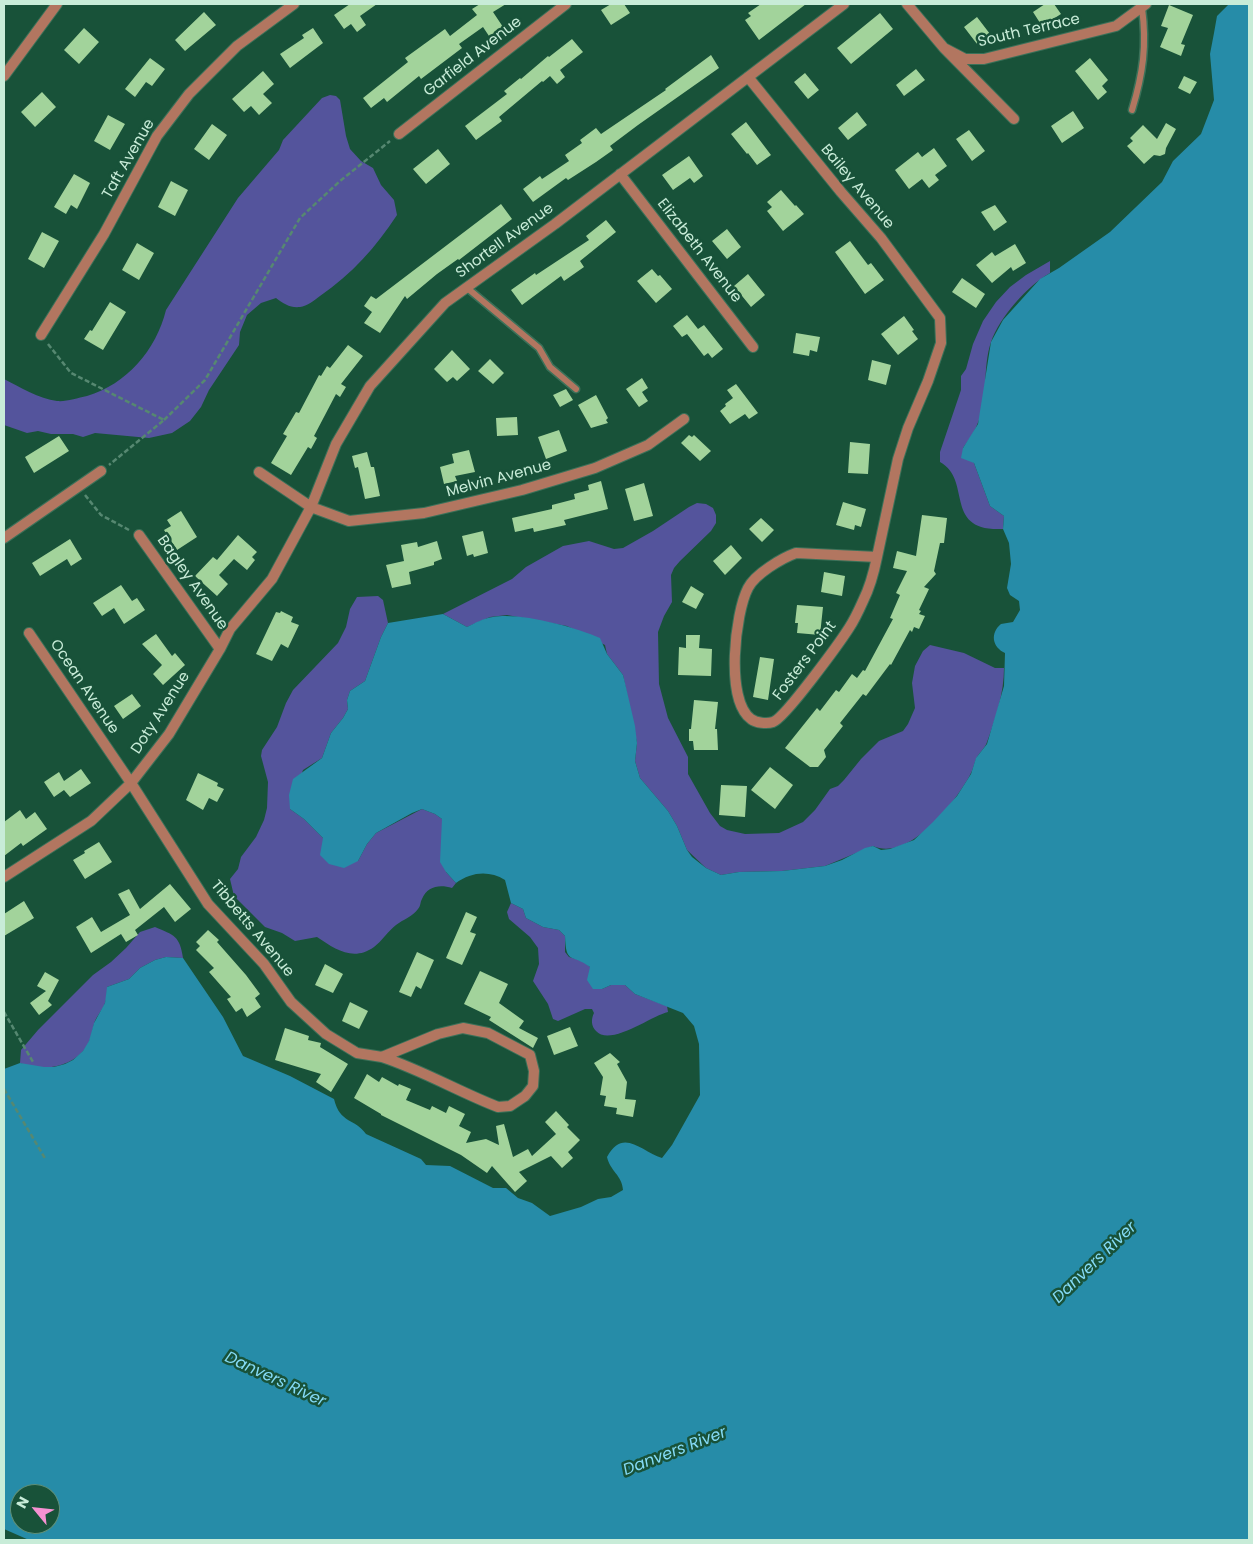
<!DOCTYPE html>
<html>
<head>
<meta charset="utf-8">
<style>
  body { margin:0 }
  #map { position:relative; width:1253px; height:1544px; overflow:hidden; background:#185239; font-family:Poppins,sans-serif }
  canvas { display:block }
  .frame { position:absolute; inset:0; border:5px solid #c8ecd8; pointer-events:none }
  .north { position:absolute; left:10px; top:1484px; width:50px; height:50px; box-sizing:border-box; background:#185239; border:1px solid #5e9079; border-radius:50%; rotate:298deg; font-size:14px; font-weight:700; line-height:20px; text-align:center; color:#c8ecd8 }
  .north::after { content:''; display:block; margin:auto; width:18px; height:22px; background:#f591d2; clip-path:polygon(50% 0,100% 100%,50% 72%,0 100%) }
</style>
</head>
<body>
<div id="map">
<canvas width="1253" height="1544"></canvas>
<div class="frame"></div>
<div class="north">N</div>
</div>
<script>
const ctx = document.querySelector('canvas').getContext('2d');
ctx.lineJoin = 'round';
function fillPath(path, color) {
  ctx.fillStyle = color;
  ctx.fill(path, 'evenodd');
}
function stroke(path, color, width, dash) {
  ctx.strokeStyle = color;
  ctx.lineWidth = width;
  ctx.lineCap = dash ? 'butt' : 'round';
  ctx.setLineDash(dash || []);
  ctx.stroke(path);
}
function write(font, color, halo, rows, align = 'center') {
  ctx.font = font + ' Poppins,sans-serif';
  ctx.lineWidth = 5;
  ctx.setLineDash([]);
  ctx.textBaseline = 'middle';
  ctx.strokeStyle = halo;
  ctx.fillStyle = color;
  for (const [text, x, y, turn = 0] of rows) {
    ctx.save();
    ctx.translate(x, y);
    ctx.rotate((+turn || 0) * Math.PI / 180);
    ctx.textAlign = isNaN(turn) ? turn : align;
    if (halo) ctx.strokeText(text, 0, 0);
    ctx.fillText(text, 0, 0);
    ctx.restore();
  }
}
const green = new Path2D(`
  M330,95L336,96L340,100L346,136L350,149L361,161L373,168L381,185L394,200L397,215C376,247 352,274 320,296C315,300 307,306 300,307C290,308 284,304 276,298L261,303L247,315L240,332L239,345L209,390L201,407L190,421L172,433L149,438L95,433L83,437L73,434H51L38,431L27,433L4,425V379C20,387 39,399 57,401C66,402 77,398 87,396C127,384 156,350 166,310L238,198L279,150L283,140L322,98Z
  M1050,261V273C1028,285 999,318 991,342C982,368 989,400 977,425C974,433 968,441 963,448L974,463L990,506L1004,516L1003,529C942,532 973,480 940,462V452L961,390V376L966,369L973,344L983,321L996,302L1010,287L1026,275Z
  M697,503L706,504L713,508L716,515V523L711,531L680,561L674,568L671,575L672,602L664,616L658,632L659,684L668,718L688,757V774L710,813L720,826L727,830L745,834L779,833L803,822L815,810L830,789L838,786L844,780L861,759L879,741L903,731L908,724L915,708L912,683L915,666L923,651L930,645L964,653L995,668H1004C1004,693 996,718 987,742C985,748 980,752 977,757C974,763 973,770 970,775C955,803 909,862 873,846L825,866L782,871L739,872L721,875L706,868L687,850L677,826L668,811L640,778L635,761L637,743L623,675L607,654L605,645L567,626L507,615L490,617L467,627L443,614L512,579L526,567L563,546L589,541L614,549L623,548L653,531L689,507Z
  M378,596L383,600L388,623L381,637L365,681L350,691L347,700L348,709L343,718L331,733L322,758L303,770L290,809L304,819L323,838L358,861L367,844L376,833L422,809L435,814L442,819L446,872L456,883L452,888C440,884 427,886 422,899C420,902 421,906 418,909C412,917 404,919 396,925C388,931 382,941 374,947C353,962 335,949 317,937L295,941L282,933L265,927L234,896L230,879L238,869L241,857L256,837L264,820L267,808L268,782L261,756L262,750L277,727L286,703L293,690L338,643L346,627L350,609L357,597Z
  M511,903L523,909L526,918L543,927L559,930L565,936V952L569,957L583,961L590,967L602,989L611,985H625L635,994L667,1006L668,1012C651,1016 610,1047 596,1031C591,1026 591,1019 594,1013L592,1009H585L558,1021L553,1019L548,1004L533,981L539,964L538,948L530,937L509,919L507,912Z
  M155,927C174,935 180,936 183,958L166,957L155,960L140,968L129,979L107,987C107,992 107,998 105,1003C103,1010 96,1016 94,1024C92,1032 91,1039 87,1046C73,1068 42,1072 20,1063L21,1050L38,1030L93,975L111,962L126,948L140,932Z`);
const water = new Path2D(`
  M1229,4H1249V1540H29L4,1529V1069L20,1063L44,1067H54L65,1064L73,1060L83,1051L89,1041L94,1023L105,1003L107,987L129,979L140,968L155,960L166,957L183,958L223,1017L243,1056L290,1076L334,1099C340,1124 355,1118 366,1134L421,1159L426,1165L450,1166L493,1188H506L518,1198L532,1203L550,1216L581,1207L598,1199L611,1197L623,1190C622,1175 610,1171 607,1157C623,1127 642,1152 662,1158L672,1145L700,1095L699,1044L694,1026L683,1013L635,994L625,985H611L602,989H593L587,980L590,967C571,953 566,965 565,936L559,930L543,927L526,918L523,909L511,903L505,880C489,870 471,872 456,883L446,872L440,862L442,819L435,814L422,809L412,813L376,833L367,844L358,861L344,868L329,864L320,855L323,838L304,819L290,809L289,795L293,779L322,758L331,733L343,718L348,709L347,700L350,691L365,681L381,637L388,623L443,614L467,627C475,623 484,618 493,617C520,612 575,627 600,638L607,654L623,675L625,683L635,726L637,743L635,761L640,778L668,811L677,826L687,850L692,857L706,868L721,875L739,872L782,871L825,866L842,860L865,848L873,846L881,850L890,849L914,840L933,822L957,796L971,774L976,758L987,744L1004,686L1005,653C992,647 990,633 1001,624L1013,622L1020,610L1019,601L1010,595L1007,588L1011,564L1009,543L1003,529L1004,516L990,506L974,463L961,458L963,448L978,424L991,342L1003,320L1040,279L1059,268L1110,232L1162,182L1173,161L1201,134L1214,100L1210,54L1214,33L1217,16ZM20,1494H50V1524H20Z`);
const building = new Path2D(`
  M350,4H377L360,16L366,25L357,32L351,24L344,29L334,15Z
  M480,4H506L493,12L505,30L491,39L483,27L459,44L462,48L421,79L419,76L387,102L384,98L371,108L363,98L408,62L405,58L445,29L450,36L477,15L472,9Z
  M611,4H624L630,13L611,25L601,10Z
  M761,4H806L759,40L745,20L751,16L748,13Z
  M1045,4H1054L1061,14L1042,26L1033,12Z
  M1169,5L1193,15L1181,44L1185,45L1181,56L1160,47L1168,28L1161,26Z
  M204,12L216,25L185,51L175,40Z
  M880,13L893,29L851,64L837,48Z
  M977,17L990,34L977,44L964,27Z
  M84,28L99,42L79,64L64,50Z
  M313,28L323,43L290,68L280,54L304,38L302,35Z
  M572,39L583,52L560,70L565,77L557,84L550,76L543,82L542,81L499,117L502,121L476,140L465,126L507,94L504,91L520,78L521,79L548,56L549,57Z
  M711,55L719,68L638,125L610,146L613,150L596,162L568,180L566,178L533,202L523,189L540,176L542,179L569,161L565,155L582,143L580,140L596,128L601,134L666,90L665,89Z
  M150,58L165,69L152,86L146,82L135,97L125,89Z
  M1090,58L1108,80L1102,86L1107,92L1098,100L1075,71Z
  M916,69L925,80L904,96L896,85Z
  M263,71L274,84L263,94L272,103L259,115L251,106L244,112L232,99Z
  M805,73L819,90L808,99L794,82Z
  M1184,76L1197,82L1190,94L1178,88Z
  M42,92L56,107L35,127L21,112Z
  M1073,111L1084,128L1062,143L1051,126Z
  M857,112L867,125L848,140L838,128Z
  M108,115L125,124L110,150L94,141Z
  M746,122L771,155L757,165L748,153L747,154L731,134Z
  M1166,123L1176,129L1166,148L1165,154L1160,156L1154,155L1144,164L1127,146L1133,141L1130,138L1143,125L1157,139Z
  M212,124L227,135L209,160L194,149Z
  M969,130L985,151L972,161L956,139Z
  M934,148L947,166L935,175L939,180L929,188L922,179L909,189L895,170L918,152L922,157Z
  M438,149L450,164L426,184L413,169Z
  M689,156L703,176L694,183L690,178L673,190L662,175Z
  M74,174L90,183L77,209L71,205L66,214L54,207Z
  M171,181L188,190L175,216L158,207Z
  M781,190L795,206L796,205L804,214L783,231L767,211L772,207L767,202Z
  M501,204L512,219L459,260L458,259L437,274L407,299L405,296L380,333L364,323L372,312L364,306L371,296L376,299Z
  M995,205L1007,222L994,231L981,212Z
  M606,220L616,232L580,261L584,267L564,281L561,276L522,305L511,290L535,273L536,275L589,240L586,236Z
  M727,229L741,247L727,259L712,241Z
  M42,232L59,241L44,268L28,259Z
  M850,241L868,265L871,263L884,280L865,294L835,252Z
  M137,243L154,253L139,280L122,270Z
  M1015,244L1026,263L1013,271L1011,267L992,283L976,265L992,252L995,256Z
  M652,269L658,276L660,275L672,289L656,303L637,281Z
  M748,274L765,295L751,307L734,286Z
  M962,278L985,294L976,308L952,292Z
  M110,302L126,312L103,350L84,339L90,330L92,331Z
  M687,315L698,329L704,325L723,349L712,358L708,353L704,356L687,334L682,337L673,326Z
  M904,316L914,330L912,331L918,339L898,355L881,334Z
  M796,333L820,337L817,352L810,350L809,356L793,353Z
  M348,345L363,356L341,384L346,387L340,397L336,394L314,436L317,438L311,449L308,447L291,475L271,463L287,436L283,434L296,412L299,413L319,375L321,376L327,366L330,368Z
  M452,350L470,369L457,381L453,377L447,382L434,369Z
  M490,359L504,373L493,384L478,371Z
  M872,360L891,365L886,385L868,380Z
  M642,378L648,388L642,392L648,401L639,407L626,389Z
  M736,384L758,413L749,419L745,414L730,424L720,411L726,406L725,404L733,398L727,390Z
  M566,389L573,400L560,407L553,395Z
  M596,395L608,418L606,420L608,423L591,428L578,405Z
  M517,417L518,435L497,436L496,418Z
  M559,430L567,451L546,459L538,437Z
  M689,435L692,437L694,435L711,451L700,461L681,443Z
  M59,436L69,451L34,473L25,457Z
  M850,442L870,444L868,474L848,473Z
  M469,450L475,472L455,476L457,481L444,484L440,467L454,463L452,454Z
  M367,452L371,467H374L380,496L365,499L358,467L355,468L352,456Z
  M601,481L608,509L564,520L566,525L534,532L533,528L515,532L512,518L552,509V505L575,499L574,494L589,490L588,485Z
  M644,483L653,516L634,521L625,489Z
  M843,502L866,509L861,527L855,525L854,530L836,525Z
  M181,511L197,537L177,550L164,530L171,526L167,520Z
  M922,515L947,518L944,543H940L934,571L936,574L924,587L929,589L919,610L921,611L919,614L925,616L919,629L914,627L912,632L910,630L891,665L890,664L866,696L863,694L840,723L843,726L824,750L826,757L818,767H810L785,748L817,708L820,711L836,690L839,692L852,674L857,678L863,670L865,671L893,619L890,618L900,595L896,593L907,571L893,568L897,551L916,556Z
  M761,518L774,530L762,542L749,529Z
  M483,531L488,553L474,557L473,554L467,556L462,536Z
  M238,535L257,552L252,557L255,560L247,570L234,559L219,575L228,584L217,596L195,576L213,557L217,560Z
  M70,539L82,559L71,566L67,559L40,576L32,563Z
  M437,541L442,559L434,562V565L409,572L411,584L392,588L386,565L404,561L401,545L417,542L418,547Z
  M731,545L742,558L725,575L713,561Z
  M824,572L845,576L842,596L821,592Z
  M121,585L132,601L137,598L145,610L124,624L114,608L102,616L93,603Z
  M691,586L704,594L696,609L682,602Z
  M797,605L823,607L820,635L797,633L798,623H795Z
  M281,611L293,617L291,622L299,625L288,648L281,644L272,661L256,654L276,612L280,613Z
  M156,634L172,656L175,653L185,665L163,685L153,674L162,665L142,644Z
  M686,635H700L699,648L712,649L711,676L678,675L679,647L686,648Z
  M760,657L774,659L768,700L753,697Z
  M132,694L141,706L123,719L114,706Z
  M694,700L718,702L715,729H717L718,750H694L693,741H689V729H691Z
  M770,767L793,785L775,809L751,790Z
  M81,769L91,783L70,797L64,790L54,797L44,782L59,772L64,781Z
  M198,773L218,783L217,786L224,789L217,802L209,798L203,810L186,800Z
  M721,785L747,786L745,817L719,815Z
  M20,810L26,819L35,812L47,829L23,846L21,843L4,856V822Z
  M99,842L112,862L85,879L73,860L85,853L84,851Z
  M170,884L191,909L175,922L164,907L135,930L138,935L126,942L121,934L91,953L76,927L92,917L101,932L130,915L118,894L129,889L140,909Z
  M24,901L34,918L4,936V914Z
  M466,912L477,917L470,932L476,934L462,965L446,958Z
  M208,930L219,940L217,942L246,975L260,994L255,998L261,1007L247,1017L242,1008L236,1012L227,999L231,997L209,972L214,968L196,950L200,946L196,942Z
  M417,952L434,960L421,989L416,986L411,997L399,992Z
  M325,964L343,974L333,993L315,985Z
  M480,971L508,984L499,1003L524,1021L519,1028L538,1038L533,1048L489,1020L491,1017L464,1004Z
  M45,972L59,980L48,1001L52,1005L39,1015L30,1003L46,991L37,986Z
  M350,1002L368,1011L359,1029L342,1021Z
  M570,1027L578,1046L554,1055L547,1036Z
  M285,1028L309,1036L308,1040L321,1043L320,1047L348,1064L331,1092L316,1082L321,1074L275,1060Z
  M610,1053L620,1062L617,1064L627,1082L625,1099L636,1100L633,1117L616,1114L617,1108L604,1106L606,1096L600,1095L603,1077L594,1063Z
  M367,1074L379,1082L382,1077L398,1086L399,1084L411,1089L406,1100L430,1110L432,1106L446,1113L449,1106L465,1114L459,1126L471,1132L466,1143L486,1139L499,1145L496,1126L504,1124L513,1157L528,1149L532,1156L556,1134L545,1122L556,1111L569,1125L567,1127L580,1140L568,1152L573,1158L562,1168L551,1156L519,1172L527,1181L515,1192L492,1166L487,1173L461,1155L381,1115V1114L354,1098Z`);
const path = new Path2D(`
  M48,344L71,373L164,420L109,465
  M164,420L205,380L300,218L340,181L390,141
  M85,495L101,515L129,530
  M4,1012L33,1062
  M4,1089L46,1160`);
const lane = new Path2D(`
  M1132,110C1143,74 1147,45 1142,8
  M466,287L539,348L550,367L576,389`);
const street = new Path2D(`
  M907,4L944,48L1014,119
  M944,48L965,59H984L1116,26L1146,4
  M4,76L57,4
  M748,77L841,192L881,238L940,318L941,343L928,381L908,428L898,459L877,557
  M399,134L566,4
  M620,174L753,347
  M41,335L104,234L157,136L189,94L237,46L294,4
  M259,472L311,507L349,521L424,513L522,490L595,468L648,445L684,419
  M139,535L220,649
  M4,538L101,471
  M796,553L877,557C874,572 870,587 863,601C859,610 855,619 849,628C840,642 785,718 773,722C767,724 756,723 751,719C725,700 735,613 748,588C755,574 782,558 796,553Z
  M29,633L131,783L208,904L264,964L291,1002L326,1034L357,1053L382,1057L438,1034L463,1028L488,1033L530,1055L534,1071L533,1086L525,1096L510,1106L498,1107C459,1092 422,1070 382,1057
  M4,877L91,821L131,783L169,734L220,649L230,629L272,579L311,507L336,444L370,386L445,303L555,224L844,4`);
const streetNames = [
  ["South Terrace",1029,31,-13],
  ["Garfield Avenue",473,57,-38],
  ["Taft Avenue",129,159,-60],
  ["Bailey Avenue",857,187,50],
  ["Shortell Avenue",505,241,-36],
  ["Elizabeth Avenue",699,251,52],
  ["Melvin Avenue",499,479,-15],
  ["Bagley Avenue",192,583,55],
  ["Fosters Point",805,661,-53],
  ["Ocean Avenue",84,687,56],
  ["Doty Avenue",161,713,-57],
  ["Tibbetts Avenue",252,929,50]
];
const waterNames = [
  ["Danvers River",1095,1263,-44],
  ["Danvers River",275,1380,25],
  ["Danvers River",675,1452,-21]
];
fillPath(green, '#54549c');
fillPath(water, '#268ca8');
fillPath(building, '#a2d39b');
stroke(lane, '#3b7159', 9);
stroke(street, '#3b7159', 12);
stroke(path, '#568871', 2.5, [5, 2.5]);
stroke(lane, '#b27660', 6);
stroke(street, '#b27660', 10);
write('15px', '#c8ecd8', '#185239', streetNames);
write('italic 16px', '#85dbf7', '#185239', waterNames);
</script>
</body>
</html>
